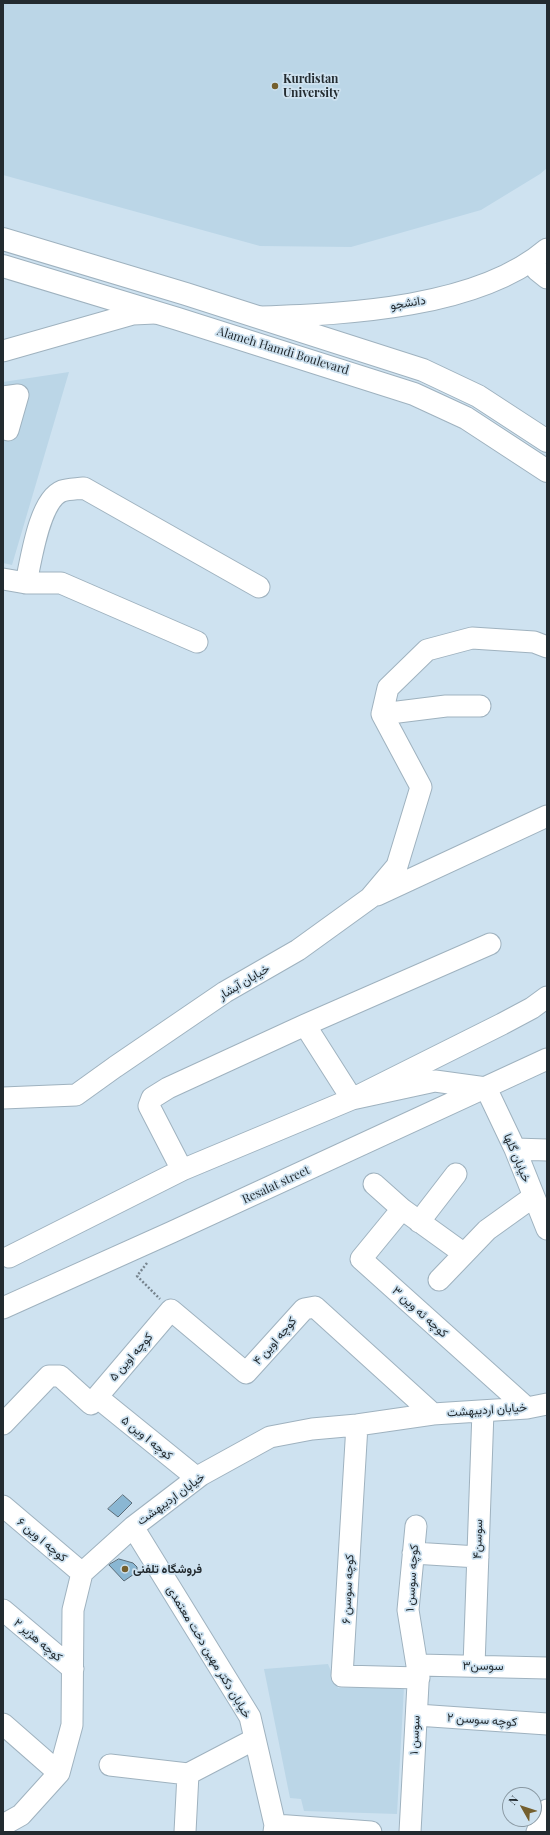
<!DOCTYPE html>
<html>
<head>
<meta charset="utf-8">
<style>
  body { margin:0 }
  #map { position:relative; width:550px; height:1835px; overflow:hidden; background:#cee2f0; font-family:"Playfair Display",serif }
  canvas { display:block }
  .frame { position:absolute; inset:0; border:4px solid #232b30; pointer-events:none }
  .north { position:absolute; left:502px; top:1787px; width:40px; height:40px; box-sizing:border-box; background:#cee2f0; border:1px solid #8a99a3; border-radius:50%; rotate:309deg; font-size:11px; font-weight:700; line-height:16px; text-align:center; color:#232b30 }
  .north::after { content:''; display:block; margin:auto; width:14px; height:18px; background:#745f2e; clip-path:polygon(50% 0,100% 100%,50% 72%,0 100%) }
</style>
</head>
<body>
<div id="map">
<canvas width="550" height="1835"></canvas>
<div class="frame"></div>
<div class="north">N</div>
</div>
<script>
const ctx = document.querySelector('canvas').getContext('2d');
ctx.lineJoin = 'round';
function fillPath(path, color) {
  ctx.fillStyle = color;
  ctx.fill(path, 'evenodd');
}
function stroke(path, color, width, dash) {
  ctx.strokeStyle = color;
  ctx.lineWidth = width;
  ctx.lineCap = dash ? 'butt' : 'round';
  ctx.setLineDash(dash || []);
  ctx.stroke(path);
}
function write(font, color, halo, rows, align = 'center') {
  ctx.font = font + ' "Playfair Display",Vazirmatn,serif';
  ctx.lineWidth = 3.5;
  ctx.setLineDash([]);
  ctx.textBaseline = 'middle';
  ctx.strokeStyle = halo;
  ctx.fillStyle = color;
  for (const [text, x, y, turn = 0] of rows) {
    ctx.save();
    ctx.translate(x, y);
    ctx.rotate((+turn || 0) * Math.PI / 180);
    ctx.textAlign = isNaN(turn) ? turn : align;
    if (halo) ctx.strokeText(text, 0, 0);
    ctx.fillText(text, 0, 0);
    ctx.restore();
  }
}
const built = new Path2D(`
  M3,3H547V168L540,174L481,210L351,247L260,246L3,175Z
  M69,372L12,565L3,563V382Z
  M328,1664L338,1688L404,1687L397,1814L304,1811L301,1799L290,1798L264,1669Z`);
const building = new Path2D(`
  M123,1495L132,1503L118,1517L108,1509Z
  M119,1559L133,1563L137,1567V1572L124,1581L109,1565Z`);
const path = new Path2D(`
  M147,1263L137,1276L160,1299`);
const minor = new Path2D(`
  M534,261L537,270L547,278
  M261,317C348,314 478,308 547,249
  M3,351L133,314L155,313
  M3,397L18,395L8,430
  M3,579L26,583C31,561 39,500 62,491C68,489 77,489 84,488L259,587
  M26,583H61L197,642
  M382,714L446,706H480
  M377,895L547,816
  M305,1025L352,1099L502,1024L532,1008L547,997
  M3,1098L76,1095L115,1067L225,992L298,950L370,898L397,866L421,787L382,714L388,688L427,650L472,638L534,642L547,647
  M515,1149L547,1150
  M182,1170L149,1106L152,1098L168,1088L305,1025L490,944
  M374,1184L402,1209L463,1253
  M402,1209L361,1259L527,1408
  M419,1222L456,1174
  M9,1257L182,1170L352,1099L435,1081L486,1088L515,1149L547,1229
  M439,1280L487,1230L533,1197
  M3,1308L172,1232L547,1059
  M97,1397L197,1478
  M3,1424L49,1376H60L91,1404L171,1310L246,1373L304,1309L315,1307L433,1414
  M357,1425L342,1676L419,1678L408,1610L416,1526
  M3,1506L82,1573
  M133,1527L250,1717L275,1825L274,1832
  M413,1553L478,1557
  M3,1610L73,1669
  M419,1665L547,1668
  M474,1666L483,1411
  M417,1715L547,1724
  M3,1724L59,1773
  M110,1765L188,1774L255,1739
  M3,1825L21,1815L59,1773L72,1725L73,1610L82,1573L133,1527L201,1475L270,1437L312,1429L357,1425L433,1414L527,1408L547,1404
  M275,1825L371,1832
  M185,1832L188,1774
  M410,1832L419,1665
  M537,1832L547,1810`);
const major = new Path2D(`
  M3,239L186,294L423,370L478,396L547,441
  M3,266L178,319L414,394L466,418L547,471`);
const markers = [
  [275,86,4,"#745f2e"],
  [125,1569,4,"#745f2e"]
];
const poiNames = [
  ["Kurdistan",283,79],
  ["University",283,93],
  ["فروشگاه تلفنی",133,1569]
];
const streetNames = [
  ["دانشجو",408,303,-9],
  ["Alameh Hamdi Boulevard",283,351,17],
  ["خیابان آبشار",244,982,-31],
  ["خیابان گلها",517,1158,67],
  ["Resalat street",276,1185,-25],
  ["کوچه ئه وین ۳",420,1312,42],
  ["کوچه اوین ۴",275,1341,-49],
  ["کوچه اوین ۵",131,1357,-49],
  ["خیابان اردیبهشت",487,1410,-4],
  ["کوچه ا وین ۵",147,1438,39],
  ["خیابان اردیبهشت",171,1499,-36],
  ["سوسن۴",478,1539,-88],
  ["کوچه ا وین ۶",42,1540,40],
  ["کوچه سوسن ۱",412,1578,-86],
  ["کوچه سوسن ۶",348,1589,-87],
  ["کوچه هژیر ۲",38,1640,40],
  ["خیابان دکتر مهین دخت معتمدی",209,1652,59],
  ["سوسن۳",483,1666,1],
  ["کوچه سوسن ۲",482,1720,4],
  ["سوسن ۱",415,1735,-87]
];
fillPath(built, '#bbd6e7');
fillPath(building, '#8ab7d3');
stroke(building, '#596b77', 1);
stroke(minor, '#9fb2bf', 23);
stroke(major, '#9fb2bf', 24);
stroke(path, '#77848e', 2.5, [2, 2]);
stroke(minor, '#fff', 21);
stroke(major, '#fff', 22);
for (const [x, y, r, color] of markers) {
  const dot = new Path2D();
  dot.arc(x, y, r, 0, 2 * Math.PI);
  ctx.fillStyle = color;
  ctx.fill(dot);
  stroke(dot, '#cee2f0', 1.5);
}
write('bold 12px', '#232b30', '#cee2f0', poiNames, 'left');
write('12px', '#232b30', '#cee2f0', streetNames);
</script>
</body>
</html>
